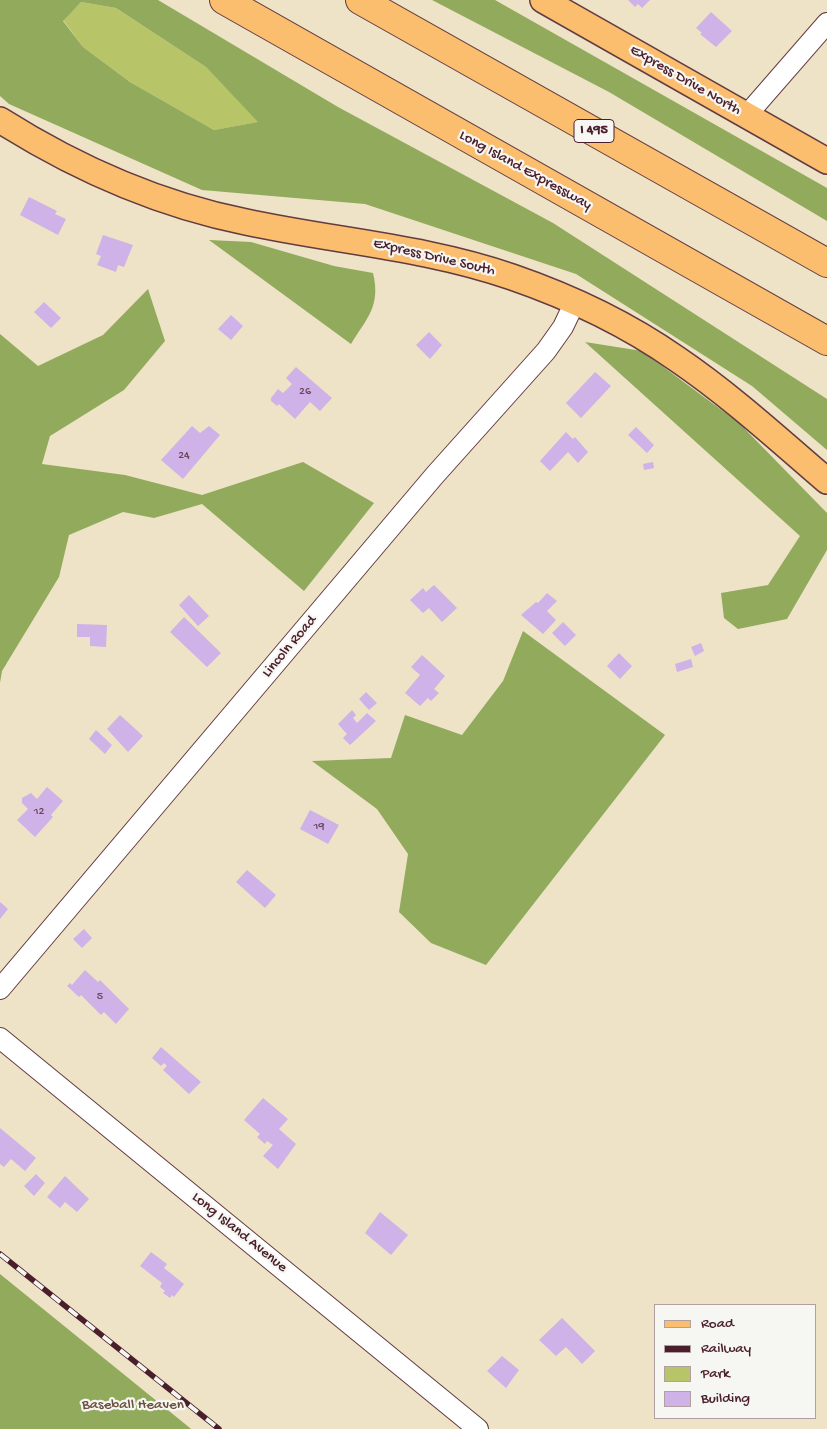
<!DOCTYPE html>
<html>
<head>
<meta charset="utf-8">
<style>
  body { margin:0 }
  #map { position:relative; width:827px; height:1429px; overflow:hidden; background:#eee3c6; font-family:"Gochi Hand",sans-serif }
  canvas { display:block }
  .legend { position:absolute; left:654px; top:1304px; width:162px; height:115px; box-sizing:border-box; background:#f6f6f2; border:1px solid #b1a0a2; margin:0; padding:6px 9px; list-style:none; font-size:15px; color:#4a1f2b }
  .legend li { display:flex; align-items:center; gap:10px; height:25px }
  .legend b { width:25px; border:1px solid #b1a0a2 }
</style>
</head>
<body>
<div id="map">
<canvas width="827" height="1429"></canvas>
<ul class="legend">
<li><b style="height:6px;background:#fbbe6e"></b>Road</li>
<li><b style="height:6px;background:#4a1f2b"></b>Railway</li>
<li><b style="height:14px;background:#b7c467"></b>Park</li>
<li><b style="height:14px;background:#ceb2e8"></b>Building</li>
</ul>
</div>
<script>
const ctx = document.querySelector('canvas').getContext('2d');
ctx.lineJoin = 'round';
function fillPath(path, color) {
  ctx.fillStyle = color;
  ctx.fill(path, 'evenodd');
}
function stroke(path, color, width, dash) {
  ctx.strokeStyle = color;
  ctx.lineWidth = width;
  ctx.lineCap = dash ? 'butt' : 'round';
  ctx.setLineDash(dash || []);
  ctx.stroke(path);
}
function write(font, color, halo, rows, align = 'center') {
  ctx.font = font + ' "Gochi Hand",sans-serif';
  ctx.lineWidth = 4.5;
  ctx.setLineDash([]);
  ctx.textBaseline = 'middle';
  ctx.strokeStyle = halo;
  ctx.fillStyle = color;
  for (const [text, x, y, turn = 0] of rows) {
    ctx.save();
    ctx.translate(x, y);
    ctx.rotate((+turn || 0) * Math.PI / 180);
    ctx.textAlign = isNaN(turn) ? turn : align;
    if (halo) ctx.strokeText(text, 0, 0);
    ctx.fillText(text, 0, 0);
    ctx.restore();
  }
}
const green = new Path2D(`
  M81,2L116,8L206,67L259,122L214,130L130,82L83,47L63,20Z`);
const forest = new Path2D(`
  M0,0H158L338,107L553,223L827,399V450L752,386L576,274L365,204L202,190L9,104L0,96ZM81,2L116,8L206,67L258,122L214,130L130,82L83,47L63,21Z
  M432,0H495L827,188V221L609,92Z
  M209,240L251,242L334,266L373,273C381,306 367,318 351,344Z
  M148,289L165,341L124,390L50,436L42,464L125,475L202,495L303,462L374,503L304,591L202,504L154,518L123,512L69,535L59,577L2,671L0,683V334L38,366L103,335Z
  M585,342L642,351L739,423L827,513V550L787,619L738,629L724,618L721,593L768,585L800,536Z
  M523,631L665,735L486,965L431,943L399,912L408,854L377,809L312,761L391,758L405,715L462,735L503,681Z
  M0,1274L190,1428L191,1429H0Z`);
const building = new Path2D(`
  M628,0H650L642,8L638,4L635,7Z
  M711,12L732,31L716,47L700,34L702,33L696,28Z
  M29,197L57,211L55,214L66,219L58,235L20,215Z
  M103,235L133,245L124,267L118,265L116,272L97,265L101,256L96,254Z
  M44,302L61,318L51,328L34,312Z
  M231,315L243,326L231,340L218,329Z
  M429,332L442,345L430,359L416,345Z
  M296,367L332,398L320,411L310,402L295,419L279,404L277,406L271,401V398L278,389L283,393L292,384L286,378Z
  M595,372L611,386L581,418L566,403Z
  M192,426L200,433L209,426L220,435L183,479L161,460Z
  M636,427L654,445L647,453L628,435Z
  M566,432L573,439L575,437L588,452L578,463L568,452L550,471L540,461Z
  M653,462L654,468L644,470L643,464Z
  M434,585L457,608L442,622L429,608L423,613L410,600L423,588L426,592Z
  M547,593L557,601L547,611L556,620L543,634L521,615L536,602L538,603Z
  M189,595L209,616L198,626L179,605Z
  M184,617L221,653L207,667L170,632Z
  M563,622L576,635L565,646L552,633Z
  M77,624L107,625L106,647L90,646V637H77Z
  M701,643L704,651L695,656L691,647Z
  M619,653L632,666L620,679L607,666Z
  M422,655L445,676L434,689L439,693L431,701L428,698L420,706L405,693L420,675L411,667Z
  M691,659L693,667L677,672L675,664Z
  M366,692L377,703L369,710L359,699Z
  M352,710L356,715L353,718L357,723L367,713L376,721L350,745L343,738L347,734L338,724Z
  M120,715L143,736L128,752L107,729Z
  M96,730L112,745L105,754L89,739Z
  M47,787L63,801L51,815L53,817L35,837L17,820L28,809L22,803V798L31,793L37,799Z
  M310,810L339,825L328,844L300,829Z
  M247,870L276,895L265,908L236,882Z
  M0,902L8,909L0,919Z
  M84,929L92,938L82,948L73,939Z
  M85,970L98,982L100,980L129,1009L116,1024L104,1012L101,1015L81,995L79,997L67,986L70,983L72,985Z
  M161,1047L201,1082L189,1094L163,1070L167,1066L164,1063L161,1066L152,1058Z
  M263,1098L288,1119L279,1129L296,1144L278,1169L263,1156L273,1145L267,1141L265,1144L257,1137L260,1134L244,1120Z
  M0,1128L36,1158L25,1171L11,1159L4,1167L0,1164Z
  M36,1174L45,1183L34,1196L24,1186Z
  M65,1176L89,1199L77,1212L65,1202L60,1208L47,1197Z
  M380,1212L408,1235L391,1255L365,1233Z
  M151,1252L167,1264L164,1268L184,1284L174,1297L172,1295L170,1298L163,1293L165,1291L160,1287L162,1283L140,1266Z
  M562,1318L595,1351L582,1364L566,1347L556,1356L539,1340Z
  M502,1356L519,1370L506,1388L487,1371Z`);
const minor = new Path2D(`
  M746,116L827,23
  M0,989L435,475L546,351L563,327L575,302
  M0,1038L478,1429`);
const major = new Path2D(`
  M543,0L827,161
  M0,120C76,168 157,204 246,222C334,241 426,247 512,277C570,297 627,324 677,359C730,395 778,439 827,481`);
const highway = new Path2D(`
  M224,0L827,341
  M360,0L827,263`);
const rail = new Path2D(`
  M0,1254L219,1429`);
const numberNames = [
  ["26",305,392],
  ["24",184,456],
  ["12",39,812],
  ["19",319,827],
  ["5",100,997]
];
const shields = [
  [594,131,40]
];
const shieldNames = [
  ["I 495",594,131]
];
const streetNames = [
  ["Express Drive North",685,81,30],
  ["Long Island Expressway",525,171,29],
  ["Express Drive South",434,258,13],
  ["Lincoln Road",290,647,-50],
  ["Long Island Avenue",239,1233,39]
];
const parkNames = [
  ["Baseball Heaven",133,1406]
];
fillPath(green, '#b7c467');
fillPath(forest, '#91aa5c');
fillPath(building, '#ceb2e8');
stroke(minor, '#633c42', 22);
stroke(major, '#633c42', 28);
stroke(highway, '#633c42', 30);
stroke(minor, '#fff', 20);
stroke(major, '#fbbe6e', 25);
stroke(highway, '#fbbe6e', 28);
stroke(rail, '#4a1f2b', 5.5);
stroke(rail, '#f6f6f2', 4, [11]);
write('12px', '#6b445a', null, numberNames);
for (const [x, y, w] of shields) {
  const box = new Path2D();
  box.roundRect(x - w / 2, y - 11.5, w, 23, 4);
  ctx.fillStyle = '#f6f6f2';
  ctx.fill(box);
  stroke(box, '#4a1f2b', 1);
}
write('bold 14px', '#4a1f2b', null, shieldNames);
write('15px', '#4a1f2b', '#f6f6f2', streetNames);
write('15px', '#6b513d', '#f6f6f2', parkNames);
</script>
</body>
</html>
